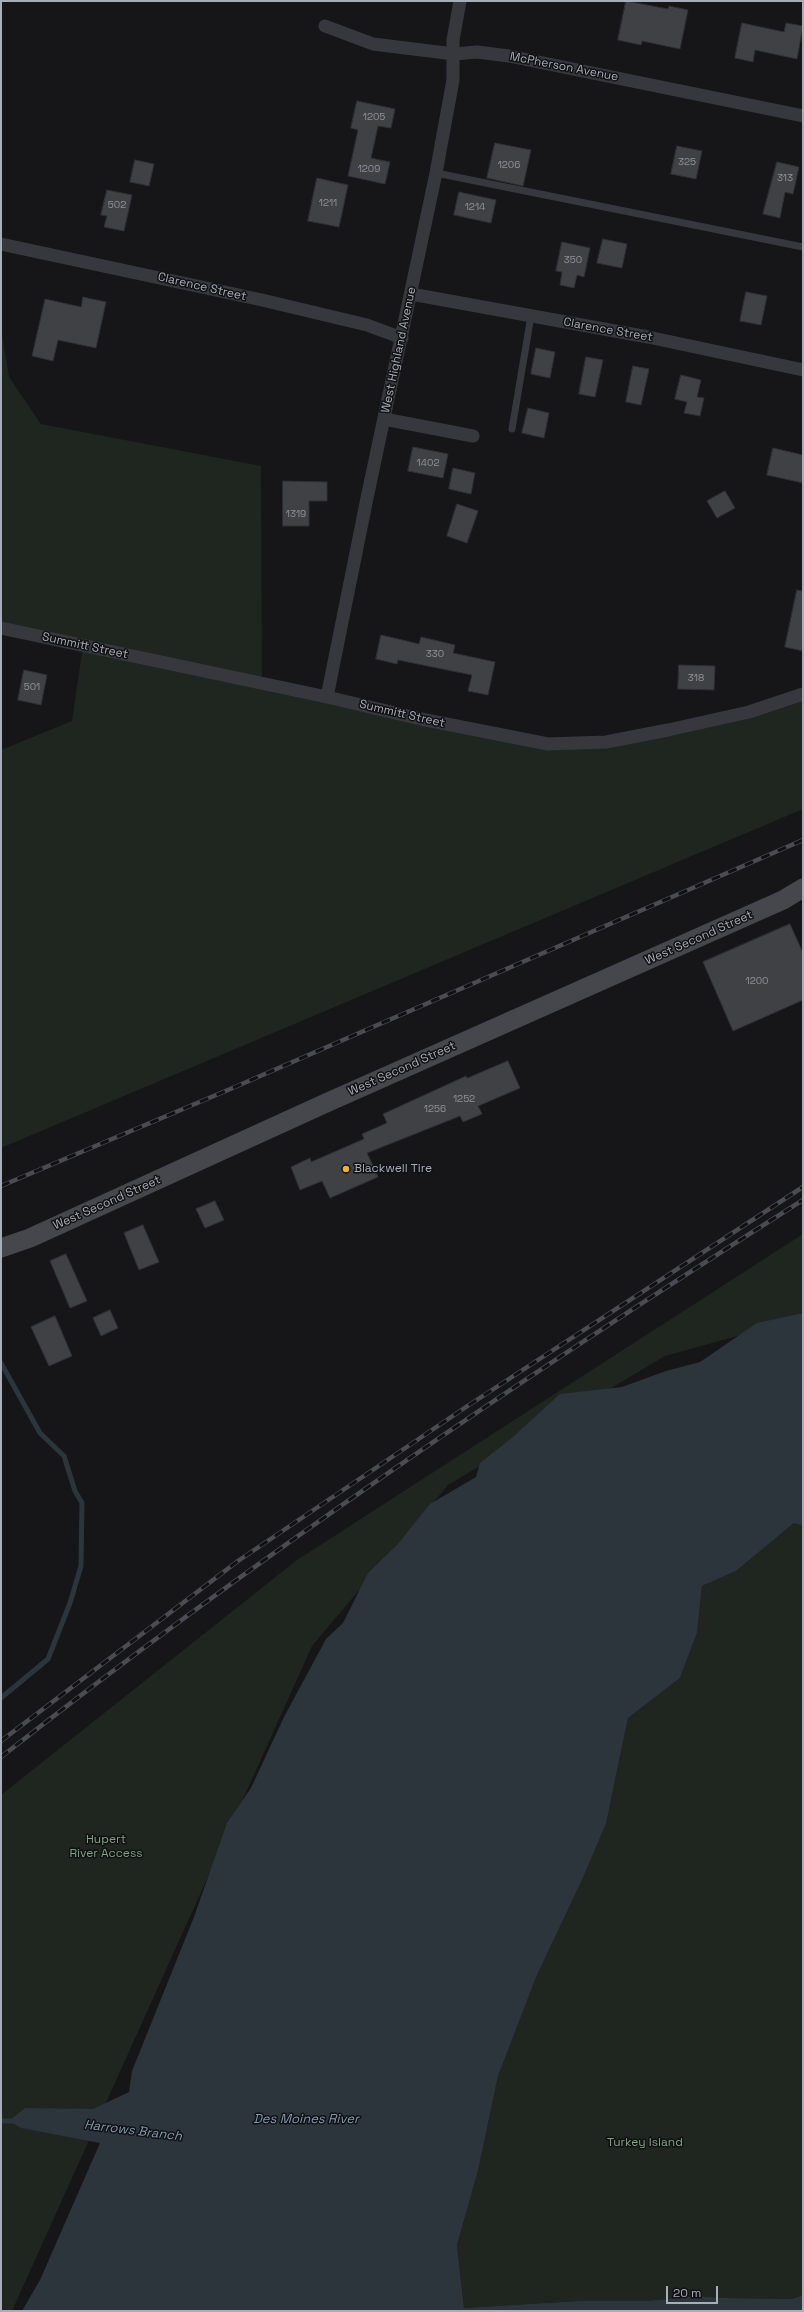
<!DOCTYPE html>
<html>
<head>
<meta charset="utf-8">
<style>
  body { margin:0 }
  #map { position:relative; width:804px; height:2312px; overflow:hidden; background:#161618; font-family:"Space Grotesk",sans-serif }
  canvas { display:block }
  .frame { position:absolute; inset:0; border:2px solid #a8adb8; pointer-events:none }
  .scale { position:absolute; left:666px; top:2286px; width:52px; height:18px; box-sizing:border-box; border:2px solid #a8adb8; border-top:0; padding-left:5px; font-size:12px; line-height:14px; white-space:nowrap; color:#a8adb8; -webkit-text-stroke:3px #111113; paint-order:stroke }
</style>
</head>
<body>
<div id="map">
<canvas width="804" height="2312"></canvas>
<div class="frame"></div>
<div class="scale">20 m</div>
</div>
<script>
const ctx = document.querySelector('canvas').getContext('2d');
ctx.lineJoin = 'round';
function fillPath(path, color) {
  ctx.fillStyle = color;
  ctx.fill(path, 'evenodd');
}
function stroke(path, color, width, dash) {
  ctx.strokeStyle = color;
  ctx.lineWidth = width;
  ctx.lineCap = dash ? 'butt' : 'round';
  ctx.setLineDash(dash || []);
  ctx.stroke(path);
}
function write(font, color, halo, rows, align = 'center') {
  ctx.font = font + ' "Space Grotesk",sans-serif';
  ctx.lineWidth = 3;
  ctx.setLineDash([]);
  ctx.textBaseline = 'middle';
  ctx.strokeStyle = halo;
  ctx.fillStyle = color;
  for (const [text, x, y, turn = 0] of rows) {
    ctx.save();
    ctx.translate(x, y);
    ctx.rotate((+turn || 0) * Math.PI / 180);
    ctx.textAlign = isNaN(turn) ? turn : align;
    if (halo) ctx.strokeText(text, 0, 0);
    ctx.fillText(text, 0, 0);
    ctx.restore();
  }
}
const green = new Path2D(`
  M1,327L9,377L41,424L261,466L262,684L548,744L606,742L803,694V809L1,1148V750L72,721L83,646L1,628Z
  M803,1234V1318L665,1356L448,1485L312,1646L12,2311H1V1795L297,1560Z
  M794,1523L803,1526V2295L792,2299L723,2298L697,2296L646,2301H579L464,2308L457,2245L478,2171L498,2076L537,1975L582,1880L606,1824L628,1718L680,1678L697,1633L702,1586L736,1571Z`);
const water = new Path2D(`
  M803,1313V1526L794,1523L736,1571L702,1586L697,1633L680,1678L628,1718L606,1824L582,1880L537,1975L498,2076L478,2171L457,2245L464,2308L579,2301H646L697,2296L723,2298L792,2299L803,2295V2311H22L40,2280L100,2143L21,2128L9,2121L25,2108L93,2109L129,2092L132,2071L194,1917L227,1823L251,1788L284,1717L326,1639L343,1623L368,1573L397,1545L430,1504L476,1477L480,1463L513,1437L560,1394L622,1387L666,1371L700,1362L757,1323Z`);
const stream = new Path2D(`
  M1,1363L40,1433L64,1456L75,1491L82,1503L81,1566L70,1603L48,1659L1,1698
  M1,2121H14`);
const building = new Path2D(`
  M626,1L668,9L669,6L688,10L680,49L642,41L641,45L618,40Z
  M742,23L784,32L786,23L803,26L797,59L755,50L753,62L735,58Z
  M357,101L395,109L391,128L378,126L371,158L390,162L385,184L348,176L358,130L351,128Z
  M495,143L531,150L523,186L487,178Z
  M677,146L702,151L696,179L671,174Z
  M135,160L154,164L149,186L130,182Z
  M777,162L799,167L793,194L785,192L780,218L763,214Z
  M317,178L348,185L339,227L308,221Z
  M107,190L132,195L124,231L104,227L107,216L101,215Z
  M459,192L496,200L491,223L454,215Z
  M603,239L627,244L622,268L597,263Z
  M562,242L590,248L584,277L577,275L574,288L560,285L562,272L556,271Z
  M746,292L767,296L761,325L740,321Z
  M83,297L106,302L96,348L58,340L53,361L32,356L45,299L81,307Z
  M536,348L555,352L550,378L531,374Z
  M586,357L603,360L595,397L579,394Z
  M633,366L649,369L641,405L626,402Z
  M681,375L701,380L697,397L704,398L700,416L684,413L687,402L675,399Z
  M528,408L549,413L544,438L522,433Z
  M413,447L448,454L443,478L408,471Z
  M773,448L803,455V483L767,475Z
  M453,468L475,473L471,494L449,489Z
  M283,481L327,482V501H309V526H283Z
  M725,491L735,508L717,518L707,501Z
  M457,504L478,511L467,543L447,536Z
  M797,590L803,591V651L785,647Z
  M381,635L419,644L421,637L455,645L453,653L495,662L488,695L468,691L472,675L398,660L397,664L376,659Z
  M679,665L715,666L714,690L678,689Z
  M24,670L47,675L41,705L18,700Z
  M790,924L803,953V1000L733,1031L703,962Z
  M508,1061L520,1088L478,1106L482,1114L463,1122L460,1116L367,1153L378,1177L330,1198L322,1181L300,1190L291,1167L310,1158L311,1162L364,1139L362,1134L387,1123L383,1114L466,1076L467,1078Z
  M215,1201L224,1220L205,1228L196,1209Z
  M143,1225L159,1262L139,1270L124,1233Z
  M66,1254L87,1301L70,1308L50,1261Z
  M110,1310L118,1328L101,1336L93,1318Z
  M55,1316L72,1356L49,1366L31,1327Z`);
const lane = new Path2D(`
  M436,173L803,247
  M512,429L531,316`);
const street = new Path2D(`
  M325,26L373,44L454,54L477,52L509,56L803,116
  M1,244L262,300L367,325L402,338
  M411,294L648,337L803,370
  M384,419L473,436
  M1,628L327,697L421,719L548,744L606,742L668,730L749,712L803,694
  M327,697L367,498L436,173L453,80V40L460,1`);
const secondary = new Path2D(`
  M1,1248L30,1238L326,1103L783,900L803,888`);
const rail = new Path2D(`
  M1,1186L235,1087L803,840
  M1,1741L238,1561L466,1407L803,1187
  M1,1757C257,1556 528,1374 803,1200`);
const markers = [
  [346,1169,4,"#f2b134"]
];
const numberNames = [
  ["1205",374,117],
  ["325",687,162],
  ["1206",509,165],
  ["1209",369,169],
  ["313",785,178],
  ["1211",328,203],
  ["502",117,205],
  ["1214",475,207],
  ["350",573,260],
  ["1402",428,463],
  ["1319",296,514],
  ["330",435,654],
  ["318",696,678],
  ["501",32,687],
  ["1200",757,981],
  ["1252",464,1099],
  ["1256",435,1109]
];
const streetNames = [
  ["McPherson Avenue",564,67,11],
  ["Clarence Street",202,287,13],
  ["Clarence Street",608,330,10],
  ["West Highland Avenue",399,350,-78],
  ["Summitt Street",85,646,12],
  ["Summitt Street",402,714,13],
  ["West Second Street",699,938,-24],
  ["West Second Street",402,1069,-24],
  ["West Second Street",107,1203,-24]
];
const poiNames = [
  ["Blackwell Tire",354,1169]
];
const parkNames = [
  ["Hupert",106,1840],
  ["River Access",106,1854],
  ["Turkey Island",645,2143]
];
const waterNames = [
  ["Des Moines River",306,2119],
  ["Harrows Branch",133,2131,7]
];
fillPath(green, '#1e261f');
fillPath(water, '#2c353c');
stroke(stream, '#2c353c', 5);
fillPath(building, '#404145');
stroke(building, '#303034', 1);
stroke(lane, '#37383d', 7);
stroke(street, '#37383d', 13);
stroke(secondary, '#45474d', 19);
stroke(rail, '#4a4c52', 4.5);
stroke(rail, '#111113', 3, [9]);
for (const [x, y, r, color] of markers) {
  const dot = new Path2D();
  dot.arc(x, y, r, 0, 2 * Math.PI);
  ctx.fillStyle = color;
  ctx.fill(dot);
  stroke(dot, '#111113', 1.5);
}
write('10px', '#8e929b', null, numberNames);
write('12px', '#a8adb8', '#111113', streetNames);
write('12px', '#a8adb8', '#111113', poiNames, 'left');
write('12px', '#7fa381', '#111113', parkNames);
write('italic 13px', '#7f9bb3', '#111113', waterNames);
</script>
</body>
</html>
